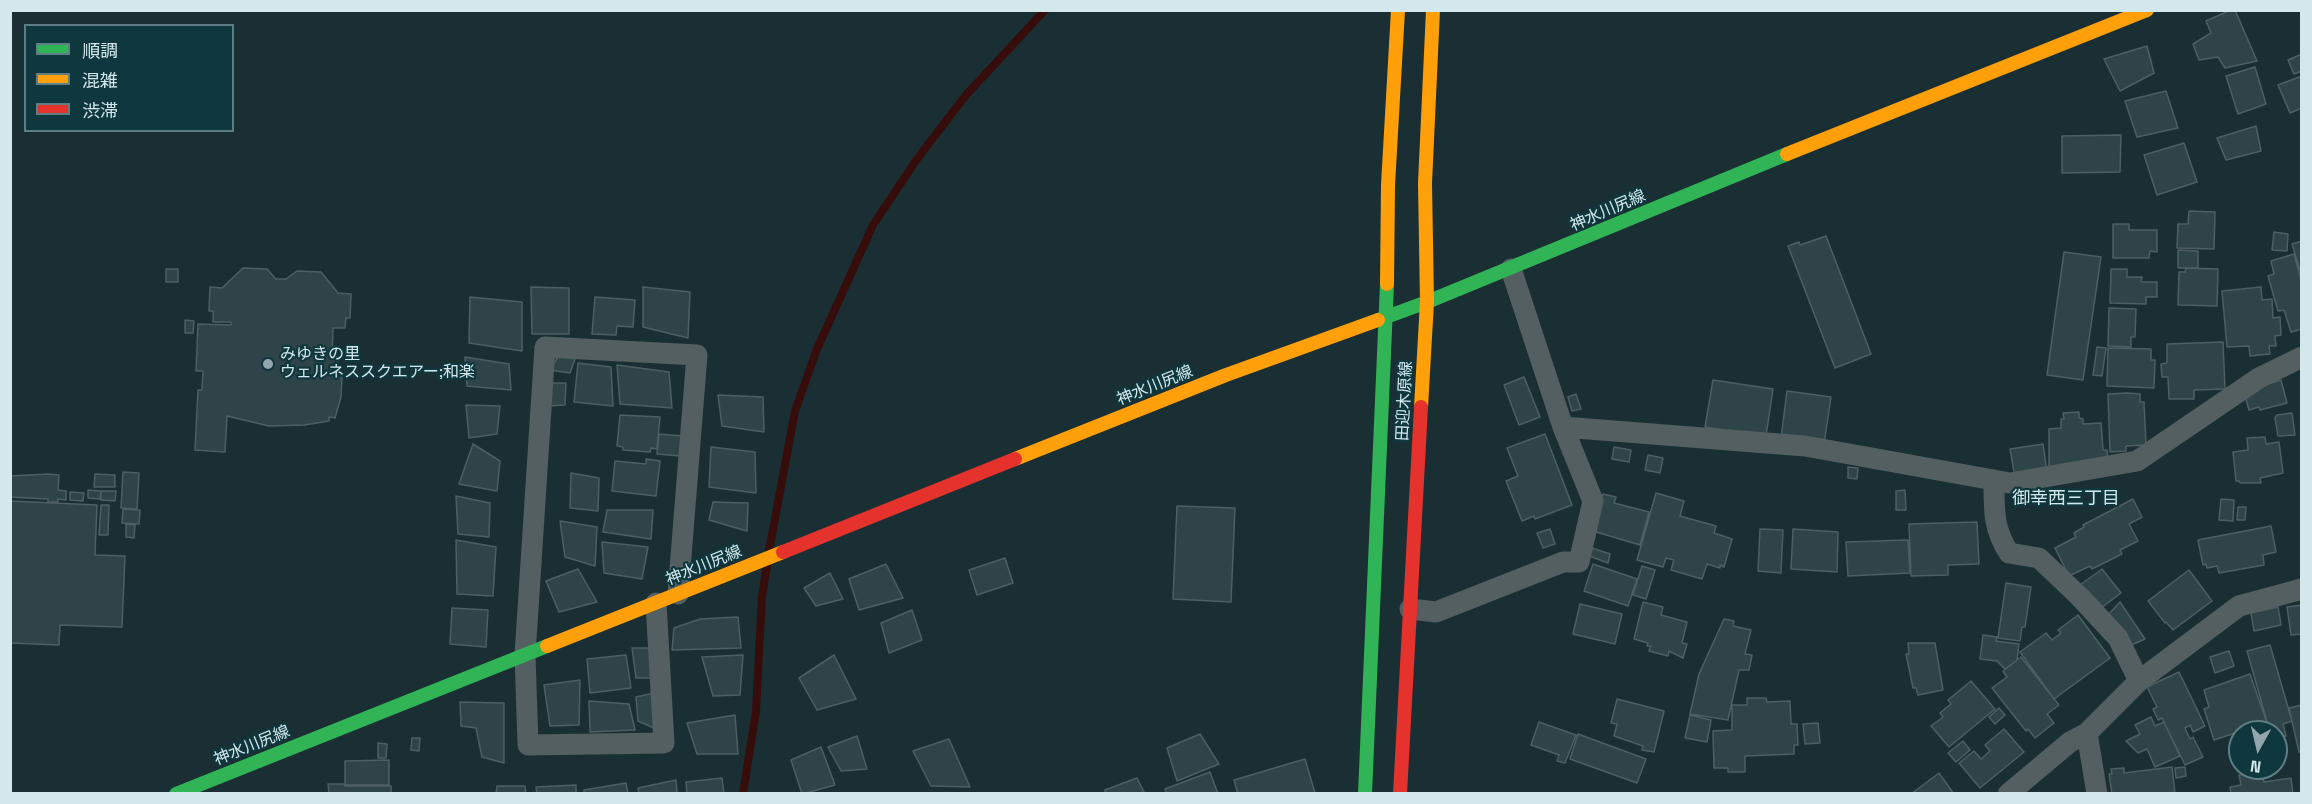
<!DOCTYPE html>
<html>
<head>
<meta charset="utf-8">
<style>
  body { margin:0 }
  #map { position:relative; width:2312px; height:804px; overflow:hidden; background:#1a2f34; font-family:"Space Grotesk","Noto Sans JP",sans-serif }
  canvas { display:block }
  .frame { position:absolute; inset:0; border:12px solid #d3e8ec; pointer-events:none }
  .legend { position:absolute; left:24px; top:24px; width:210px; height:108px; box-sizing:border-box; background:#0f373e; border:2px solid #5d7e84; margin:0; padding:8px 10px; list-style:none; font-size:18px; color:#d3e8ec }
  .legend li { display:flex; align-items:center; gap:12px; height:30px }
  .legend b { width:30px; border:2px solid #5d7e84 }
  .north { position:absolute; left:2228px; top:720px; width:60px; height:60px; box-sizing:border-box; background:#0f373e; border:2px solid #5d7e84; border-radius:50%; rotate:188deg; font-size:16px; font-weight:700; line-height:24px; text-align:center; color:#d3e8ec }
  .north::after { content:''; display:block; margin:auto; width:21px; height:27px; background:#92a7ac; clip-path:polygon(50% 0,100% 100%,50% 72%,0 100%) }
</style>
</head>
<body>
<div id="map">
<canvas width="2312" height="804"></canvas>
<div class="frame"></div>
<ul class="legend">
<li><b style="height:8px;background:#30b455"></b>順調</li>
<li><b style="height:8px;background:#ff9f0a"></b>混雑</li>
<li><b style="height:8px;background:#e5322d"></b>渋滞</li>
</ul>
<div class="north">N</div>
</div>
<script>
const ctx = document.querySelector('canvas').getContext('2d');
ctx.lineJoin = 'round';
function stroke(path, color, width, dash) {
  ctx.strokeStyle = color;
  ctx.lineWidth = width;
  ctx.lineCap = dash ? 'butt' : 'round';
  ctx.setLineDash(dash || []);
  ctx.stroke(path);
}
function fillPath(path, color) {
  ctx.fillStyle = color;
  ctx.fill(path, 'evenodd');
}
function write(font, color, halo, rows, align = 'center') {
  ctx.font = font + ' "Space Grotesk","Noto Sans JP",sans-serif';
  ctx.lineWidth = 4.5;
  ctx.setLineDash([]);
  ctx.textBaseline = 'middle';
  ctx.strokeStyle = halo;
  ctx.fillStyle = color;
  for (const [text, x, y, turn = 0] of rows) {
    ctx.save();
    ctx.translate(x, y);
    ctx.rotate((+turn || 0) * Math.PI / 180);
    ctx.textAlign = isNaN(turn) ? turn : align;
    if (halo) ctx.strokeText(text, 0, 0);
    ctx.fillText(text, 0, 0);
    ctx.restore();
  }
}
const stream = new Path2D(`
  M769,551L795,411L817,349L873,225L917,159L966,95L1045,10
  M743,794L756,711L762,596L767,566`);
const building = new Path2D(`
  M2231,10H2235L2257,61L2225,68L2218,57L2199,60L2193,44L2211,33L2206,21Z
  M2147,46L2154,73L2120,91L2104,59Z
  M2302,54V71L2294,74L2288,60Z
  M2255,67L2266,104L2238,114L2226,76Z
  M2302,76V108L2290,113L2278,85Z
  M2166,91L2178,128L2137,137L2125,101Z
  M2256,126L2261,151L2226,160L2217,138Z
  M2121,135L2120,172L2062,173V136Z
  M2184,143L2197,182L2157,195L2144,155Z
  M2189,211L2215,212L2214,249L2177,248L2178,224H2188Z
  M2113,224H2129V230H2157V252L2150,251L2149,258H2113Z
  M2274,232L2288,234L2287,251L2272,250Z
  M1826,236L1871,354L1835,368L1788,246L1799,242L1800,245Z
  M2302,241V272L2301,273L2292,244Z
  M2178,250L2198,251V268H2178Z
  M2064,252L2101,257L2083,380L2047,375Z
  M2294,254L2302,283V329L2291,332L2284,310L2278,311L2268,276L2274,274L2271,261Z
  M243,268L267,269L276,279H286L297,271L321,272L338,293L351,294L350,318H346L345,328H333L332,357L337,358L342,378L341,397L335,418L329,417V421L304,425L269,426L227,416L225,452L195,450L198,390H202L203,371H196L198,324L231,325V322H213V311H209L210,287L222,288Z
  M2186,268L2218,269L2217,306L2178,305L2179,272H2185Z
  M166,269H178V282H166Z
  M2111,269H2127V277H2142L2141,282H2157V297H2146V304L2110,303Z
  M531,287L569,288V334H532Z
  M643,287L690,292L688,338L643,327Z
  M2261,287L2262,300L2272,299L2273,318L2280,317L2281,335L2275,336L2276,346H2269L2270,354L2250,356L2249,346L2227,347L2222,291Z
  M470,297L522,302V351L469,343Z
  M595,297L635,300L633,327L617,326L616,335L592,334Z
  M2109,308L2136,309L2135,337H2131V347L2108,346Z
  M185,320L194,321L193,333H185Z
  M2223,342L2225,389L2194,390V399H2169L2168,377H2162L2161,364L2167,363V344Z
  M2097,347L2106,348L2102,376L2093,375Z
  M2108,348L2151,349V360H2155L2154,388L2107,386Z
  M559,355L575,359L570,373L550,370Z
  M465,357L509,364L511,390L467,386Z
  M578,363L611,367L613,406L574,402Z
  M617,365L669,372L672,408L620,404Z
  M1524,377L1540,417L1519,425L1504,385Z
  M1713,380L1773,389L1766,436L1705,427Z
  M2281,380L2287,403L2260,410L2259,407L2249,410L2245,396L2254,388Z
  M549,383H566L565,405L547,406Z
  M1787,391L1831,397L1824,444L1781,438Z
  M2127,393L2140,394V402H2144L2146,445L2126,446V451L2110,452L2108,394Z
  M1576,394L1581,409L1572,411L1568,397Z
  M718,395L763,397L764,432L722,426Z
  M466,405L500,406L497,434L469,438Z
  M2079,412V418L2083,419V424L2101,423L2103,450H2107L2108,461L2049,467V429L2061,428V419H2064L2063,413Z
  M2292,413L2295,435L2278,436L2275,418L2277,415Z
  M620,415L660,417L657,449L651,448L650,452L623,450V447L617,446Z
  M659,434L682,436L680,456L657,454Z
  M1545,434L1572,505L1535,519L1534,516L1522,521L1506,481L1518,476L1507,448Z
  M2265,437L2266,444L2279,442L2283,473L2260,478L2261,483H2240L2239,481H2236L2233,452L2248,450L2247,438Z
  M473,444L500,461L497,491L459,484Z
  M2043,444L2047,472L2015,477L2010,449Z
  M711,447L755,452L756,493L709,487Z
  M1614,447L1631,450L1629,462L1612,459Z
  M1648,455L1663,458L1660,473L1645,470Z
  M646,459L660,461L656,496L612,491L615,461L646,464Z
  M1848,467L1858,468L1857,479L1848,478Z
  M123,472L139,473L137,509L121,508Z
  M571,473L599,478L598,511L570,508Z
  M49,474L59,475L58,490L66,491V500L58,499V502H48V499L10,497V476Z
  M95,474L115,475V487H94Z
  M88,490L101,491L100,499L88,498Z
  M1905,490L1906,510H1896V491Z
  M101,491H116L115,501L101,500Z
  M70,492L84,493L83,501L70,500Z
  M1656,493L1684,501L1680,516L1716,526L1714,533L1732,539L1724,567L1720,565V568L1707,564L1702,579L1671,570L1674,560L1666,558L1663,567L1637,560Z
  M1603,494L1616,497L1614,503L1649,512L1640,545L1596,532L1593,529Z
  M456,496L490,503L489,537L458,534Z
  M2133,499L2142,517L2129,524L2138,541L2120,550L2122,554L2092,569L2090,566L2069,576L2055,548L2076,537L2074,533L2084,527L2083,525Z
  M2221,499L2234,500L2233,521L2219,520Z
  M10,501L97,505L95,555L125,556L122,627L60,625L59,645L10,643Z
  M713,502L748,503L747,531L709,520Z
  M101,505H109L108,535H99Z
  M1177,506L1235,508L1231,602L1173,599Z
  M2238,507H2246L2245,520H2237Z
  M123,509L140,510L139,524L122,523Z
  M607,510H653L651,539L603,532Z
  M560,521L597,527L595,566L565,557Z
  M1977,522L1979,564L1948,565V575L1911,576L1909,524Z
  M126,524L135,525L134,538L126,537Z
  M2271,526L2276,552L2263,555L2264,565L2219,573L2217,566L2207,568L2206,564L2203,565L2198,540Z
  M1550,529L1555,544L1543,548L1537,533Z
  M1760,529L1783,530L1781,573L1758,571Z
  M1793,529L1838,532L1837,572L1791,569Z
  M456,540L496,547L493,596L457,594Z
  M1908,540L1910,573L1848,576L1846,542Z
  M602,542L648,547L642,579L604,573Z
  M1592,548L1610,554L1608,563L1589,556Z
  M1005,558L1013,583L977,595L969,570Z
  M886,564L903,598L859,610L849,579Z
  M1593,564L1637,579L1628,606L1584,591Z
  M1642,566L1655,570L1646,599L1633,595Z
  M578,569L597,602L559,612L546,581Z
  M2102,569L2121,593L2101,608L2080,585Z
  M2189,570L2212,601L2173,630L2166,622L2165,623L2148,601Z
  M830,573L843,599L816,606L804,588Z
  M2006,583L2031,587L2025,627H2022L2020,641L1998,638Z
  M1643,602L1663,607L1661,615L1687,622L1682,643L1687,644L1683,658L1669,651L1668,656L1649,651L1651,646H1647L1648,643L1634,639Z
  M2120,602L2145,639L2129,646L2107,616Z
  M1580,604L1622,614L1615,644L1573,634Z
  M2302,605V634L2291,635L2287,607Z
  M2278,607L2281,625L2254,631L2251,613Z
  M452,608L488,610L486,647L450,644Z
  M912,610L922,640L889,653L881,623Z
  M2078,615L2110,658L2054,699L2020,652L2046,633L2052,640L2061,633L2058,630Z
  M738,617L741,648L672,650L674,628L700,619Z
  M1724,619L1734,621L1733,626L1751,630L1745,654L1752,655L1749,670H1739L1728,720L1690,714L1699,674Z
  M1983,635L1997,637L1996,641L2019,644L2017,660L2005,669L1997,661L1980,659Z
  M1908,643H1935L1943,690L1918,695L1916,688H1913L1906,654H1909Z
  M2270,645L2292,721L2283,724L2286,736L2276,739V732H2270L2247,651Z
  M632,648H651L655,678H636Z
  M2229,651L2234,666L2215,673L2210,657Z
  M626,655L631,688L590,693L587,659Z
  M743,655L740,695L713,696L702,657Z
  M834,655L856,699L817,710L799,678Z
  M2021,657L2059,705L2047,714L2054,723L2035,738L2028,729L2026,731L1992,688L2007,677L2003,671Z
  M2179,672L2205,726L2193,732L2190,725L2185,728L2190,739L2193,737L2203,757L2185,765L2162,718L2158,720L2153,709L2157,707L2147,687Z
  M2250,674L2270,732H2251L2250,728L2214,740L2204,709L2209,707L2204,690Z
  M580,680L579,725L550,726L544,685Z
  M1971,681L1995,709L1949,747L1931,726L1943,717L1940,713L1951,704L1948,700Z
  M654,693V728L638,721L636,697Z
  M1747,698H1766L1767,702L1790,701L1791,724H1797L1798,745H1794V754L1745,756V772H1728V768H1714L1713,731L1732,730V705H1747Z
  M1617,699L1664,711L1654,752L1642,750L1643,746L1614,736L1617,724L1611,723Z
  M589,701L629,704L635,730L590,732Z
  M460,702L504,703V763L482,757L476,728L461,726Z
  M2302,705V752H2299L2289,708Z
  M1999,708L2005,715L1995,724L1989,717Z
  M735,715L738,754H697L687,723Z
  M1690,715L1711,720L1707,742L1685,738Z
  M2151,717L2155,726L2164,722L2180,756L2155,767L2147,749L2138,753L2126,741L2140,734L2135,725Z
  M1539,722L1576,735L1565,763L1557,761L1559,755L1531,745Z
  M1818,723L1820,743L1805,744L1803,724Z
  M2004,729L2024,752L1980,788L1959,763L1974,751L1981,759L1990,751L1985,745Z
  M1200,734L1219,764L1177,781L1167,748Z
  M1578,734L1646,759L1637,783L1570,759Z
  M857,736L867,769L841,771L828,747Z
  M412,738H420L419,751L411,750Z
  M949,739L970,787L931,786L913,751Z
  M1963,741L1970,750L1956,762L1948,753Z
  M378,743L387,744L386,758H378Z
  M821,747L835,785L802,794L791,760Z
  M1305,759L1315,793L1238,794L1234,780Z
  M389,760V785H345V761Z
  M2172,767L2175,794H2112L2109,774H2112L2111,769L2124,768V773Z
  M2185,767L2186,776L2176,778L2175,768Z
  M1210,772L1218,794H1167L1165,789Z
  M2262,772L2264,782L2291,778L2293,794H2231L2230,787L2241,785L2239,775Z
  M1939,773L1954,794H1911Z
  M722,778L724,794H687L686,782Z
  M1137,778L1145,794H1105V790Z
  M676,780L677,794H639L638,788Z
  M626,783L628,794H584V790Z
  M328,784H344L345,786H391V794H329Z
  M576,785V794H537L536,787Z
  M497,786H525L526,794H496Z`);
const street = new Path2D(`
  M1563,427L1805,446L2010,483L2137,461L2259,378L2302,357
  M1994,480C1994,509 1993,529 2009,553L2039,558L2080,597L2118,638L2139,681
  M656,603L664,743L528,745L525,655L545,347L697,355L678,594
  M1410,609L1436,612L1563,562H1579L1593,501L1563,427L1511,269
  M2087,733L2097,794
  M2008,794L2070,742L2087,733L2139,681L2239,606L2302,589`);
const fast = new Path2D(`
  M1378,320L1427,302L1787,154
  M176,794L547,646
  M1365,794L1387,284`);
const slow = new Path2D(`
  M1787,154L2147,10
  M1387,284L1388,185L1398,10
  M1421,407L1427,302L1425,183L1433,10
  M1015,459L1226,375L1378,320
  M547,646L783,552`);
const jam = new Path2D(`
  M783,552L1015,459
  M1400,794L1421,407`);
const markers = [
  [268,364,6,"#92a7ac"]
];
const streetNames = [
  ["神水川尻線",1608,211,-23],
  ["神水川尻線",1155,386,-22],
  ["田迎木原線",1405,401,-87],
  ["神水川尻線",704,566,-22],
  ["神水川尻線",252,746,-22]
];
const poiNames = [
  ["みゆきの里",280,355],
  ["ウェルネススクエアー;和楽",280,373]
];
const neighbourhoodNames = [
  ["御幸西三丁目",2066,499]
];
stroke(stream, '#370d0c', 8);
fillPath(building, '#2f4448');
stroke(building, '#4e5f63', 1.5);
stroke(street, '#535f60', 21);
stroke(fast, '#30b455', 14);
stroke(slow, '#ff9f0a', 14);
stroke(jam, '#e5322d', 14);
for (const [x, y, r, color] of markers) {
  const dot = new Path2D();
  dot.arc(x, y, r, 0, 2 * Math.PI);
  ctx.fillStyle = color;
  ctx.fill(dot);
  stroke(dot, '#0f373e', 2);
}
write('16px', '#d3e8ec', '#0f373e', streetNames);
write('16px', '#d3e8ec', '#0f373e', poiNames, 'left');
write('18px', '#d3e8ec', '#0f373e', neighbourhoodNames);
</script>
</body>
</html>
